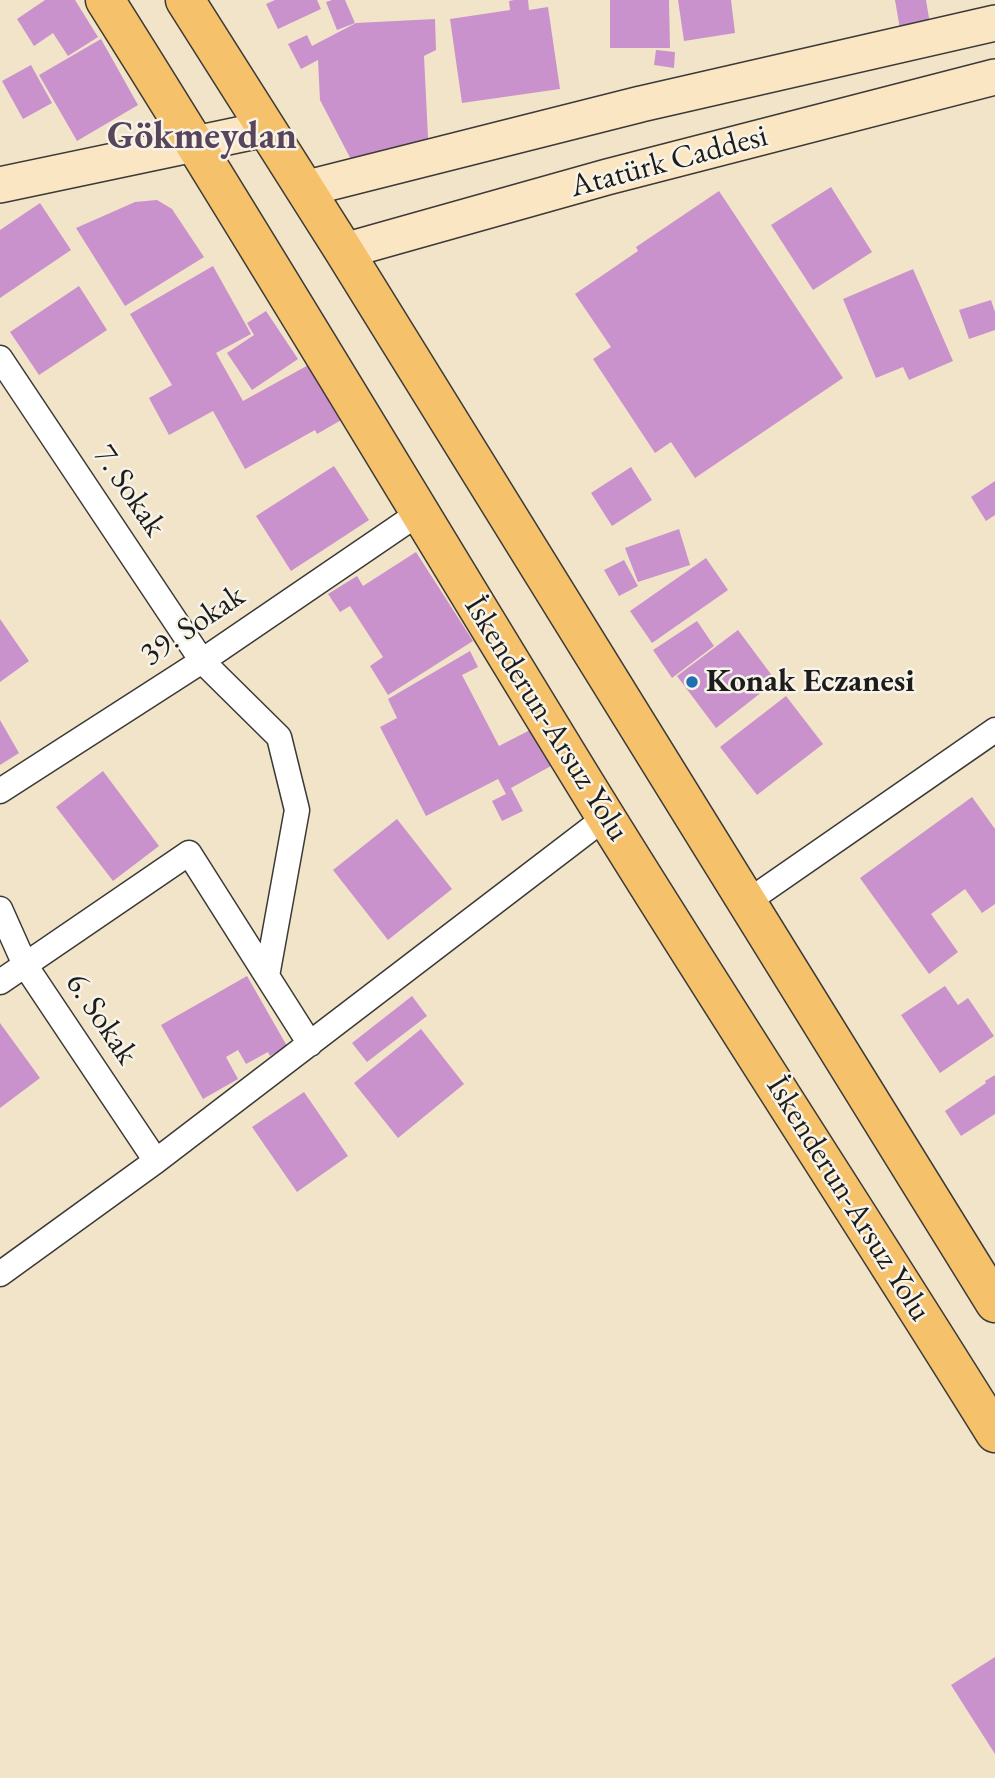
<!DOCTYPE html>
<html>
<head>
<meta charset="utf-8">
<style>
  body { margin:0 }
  canvas { display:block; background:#f1e4c9 }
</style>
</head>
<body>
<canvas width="995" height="1778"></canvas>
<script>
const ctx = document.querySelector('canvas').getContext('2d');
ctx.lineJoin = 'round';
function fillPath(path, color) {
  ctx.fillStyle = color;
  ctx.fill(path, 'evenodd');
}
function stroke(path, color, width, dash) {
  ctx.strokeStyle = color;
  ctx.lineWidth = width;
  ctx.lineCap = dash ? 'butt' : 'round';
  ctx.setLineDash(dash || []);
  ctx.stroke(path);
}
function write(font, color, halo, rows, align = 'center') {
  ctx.font = font + ' "EB Garamond",serif';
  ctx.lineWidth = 5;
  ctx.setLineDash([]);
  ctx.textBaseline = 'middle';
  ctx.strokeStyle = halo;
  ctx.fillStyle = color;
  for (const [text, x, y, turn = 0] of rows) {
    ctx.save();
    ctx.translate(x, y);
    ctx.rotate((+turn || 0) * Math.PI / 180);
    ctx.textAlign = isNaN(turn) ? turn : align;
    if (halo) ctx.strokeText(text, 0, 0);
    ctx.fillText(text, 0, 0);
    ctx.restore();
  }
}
const building = new Path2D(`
  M45,0H75L98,37L68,56L53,33L34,46L17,19Z
  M275,0H317L321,9L278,29L266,4Z
  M332,0H345L355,23L337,30L326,2Z
  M514,0H528L529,10L548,7L560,89L462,103L450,19L510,10L509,1Z
  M610,0H669L670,48H610Z
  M678,0H731L735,33L684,41Z
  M895,0H926L930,24L900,29Z
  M435,19L436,50L424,56L429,157L357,171L320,100L318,60L301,69L288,44L307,35L312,46L356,23Z
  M101,39L138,105L77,141L39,75Z
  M656,50L675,52L674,68L654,65Z
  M31,65L52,103L23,119L2,81Z
  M831,187L872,252L813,290L771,225Z
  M719,191L843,378L695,478L671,442L655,453L593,359L611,347L575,294L638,251L636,247Z
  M157,200L172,209L204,257L125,306L76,228L135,202Z
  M40,203L71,250L0,298V230Z
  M213,266L251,334L216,353L243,401L312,363L343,419L317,434L315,430L245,469L213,411L169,435L149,398L172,385L130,314Z
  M913,269L953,361L909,380L903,367L876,378L843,299Z
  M79,286L107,330L39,375L10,332Z
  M991,300L995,312V330L969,339L959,310Z
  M266,311L298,359L252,390L227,353L254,335L247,323Z
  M334,466L369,520L291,571L256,516Z
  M631,467L652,500L612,526L591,493Z
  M995,481V515L986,521L971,497Z
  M679,529L690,565L638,582L625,548Z
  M416,552L473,641L388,695L370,666L383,657L350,606L340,612L328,594L357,576L363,586Z
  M706,558L728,590L652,643L630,611Z
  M624,560L638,586L619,596L604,570Z
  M0,619L29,661L0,682Z
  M697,621L714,646L672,678L653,650Z
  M738,630L776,681L716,728L677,676Z
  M470,651L478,667L462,675L499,746L532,729L551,766L511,788L523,811L502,821L492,801L506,794L498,779L426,816L380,727L397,718L388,699Z
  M786,696L823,744L757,795L720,747Z
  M0,720L19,753L0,765Z
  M103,771L159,846L113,881L56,807Z
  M972,797L995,829V904L982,913L965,889L931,914L958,952L929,974L860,878Z
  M397,819L452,889L388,940L333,870Z
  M247,976L287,1046L270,1056L268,1052L246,1064L238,1050L226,1057L238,1079L203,1099L161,1025Z
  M945,986L958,1005L968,998L994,1036L940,1073L901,1015Z
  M412,996L427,1016L367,1062L352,1043Z
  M0,1023L40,1078L0,1108Z
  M421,1029L464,1084L398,1138L354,1083Z
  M995,1075V1114L961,1136L945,1111L986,1083L985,1081Z
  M304,1092L348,1156L297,1192L252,1127Z
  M995,1657V1754L951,1685Z`);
const street = new Path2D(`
  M0,358L202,661L279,737L297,810L267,976
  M0,791L202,661L419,513
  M747,902L995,730
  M0,909L25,965L156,1161
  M0,982L189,853L310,1044
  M0,1274L156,1161L606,817`);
const secondary = new Path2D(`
  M0,185L266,129
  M304,189L641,104L995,23
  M344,251L607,177L995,77`);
const primary = new Path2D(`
  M105,0C271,263 429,530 592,795C724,1009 862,1219 995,1433
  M185,0L344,251L995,1303`);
const markers = [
  [692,682,7,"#1f6fb2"]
];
const streetNames = [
  ["Atatürk Caddesi",669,162,-15],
  ["7. Sokak",129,491,56],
  ["39. Sokak",193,626,-34],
  ["İskenderun-Arsuz Yolu",546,719,58],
  ["6. Sokak",101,1019,56],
  ["İskenderun-Arsuz Yolu",848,1199,58]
];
const poiNames = [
  ["Konak Eczanesi",706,682]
];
const districtNames = [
  ["Gökmeydan",202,138]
];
fillPath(building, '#ca92cc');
stroke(street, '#3c3a36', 27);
stroke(secondary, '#3c3a36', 38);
stroke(primary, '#3c3a36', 41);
stroke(street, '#fff', 24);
stroke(secondary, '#fbe6c4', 35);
stroke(primary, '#f5c16b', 38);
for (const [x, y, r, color] of markers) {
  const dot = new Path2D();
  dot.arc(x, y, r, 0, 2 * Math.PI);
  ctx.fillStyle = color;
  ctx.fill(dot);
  stroke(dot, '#f7f3e8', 2.5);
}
write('32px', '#1c1c1c', '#f7f3e8', streetNames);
write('bold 32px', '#1c1c1c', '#f7f3e8', poiNames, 'left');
write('bold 38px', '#59455a', '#f7f3e8', districtNames);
</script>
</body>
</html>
